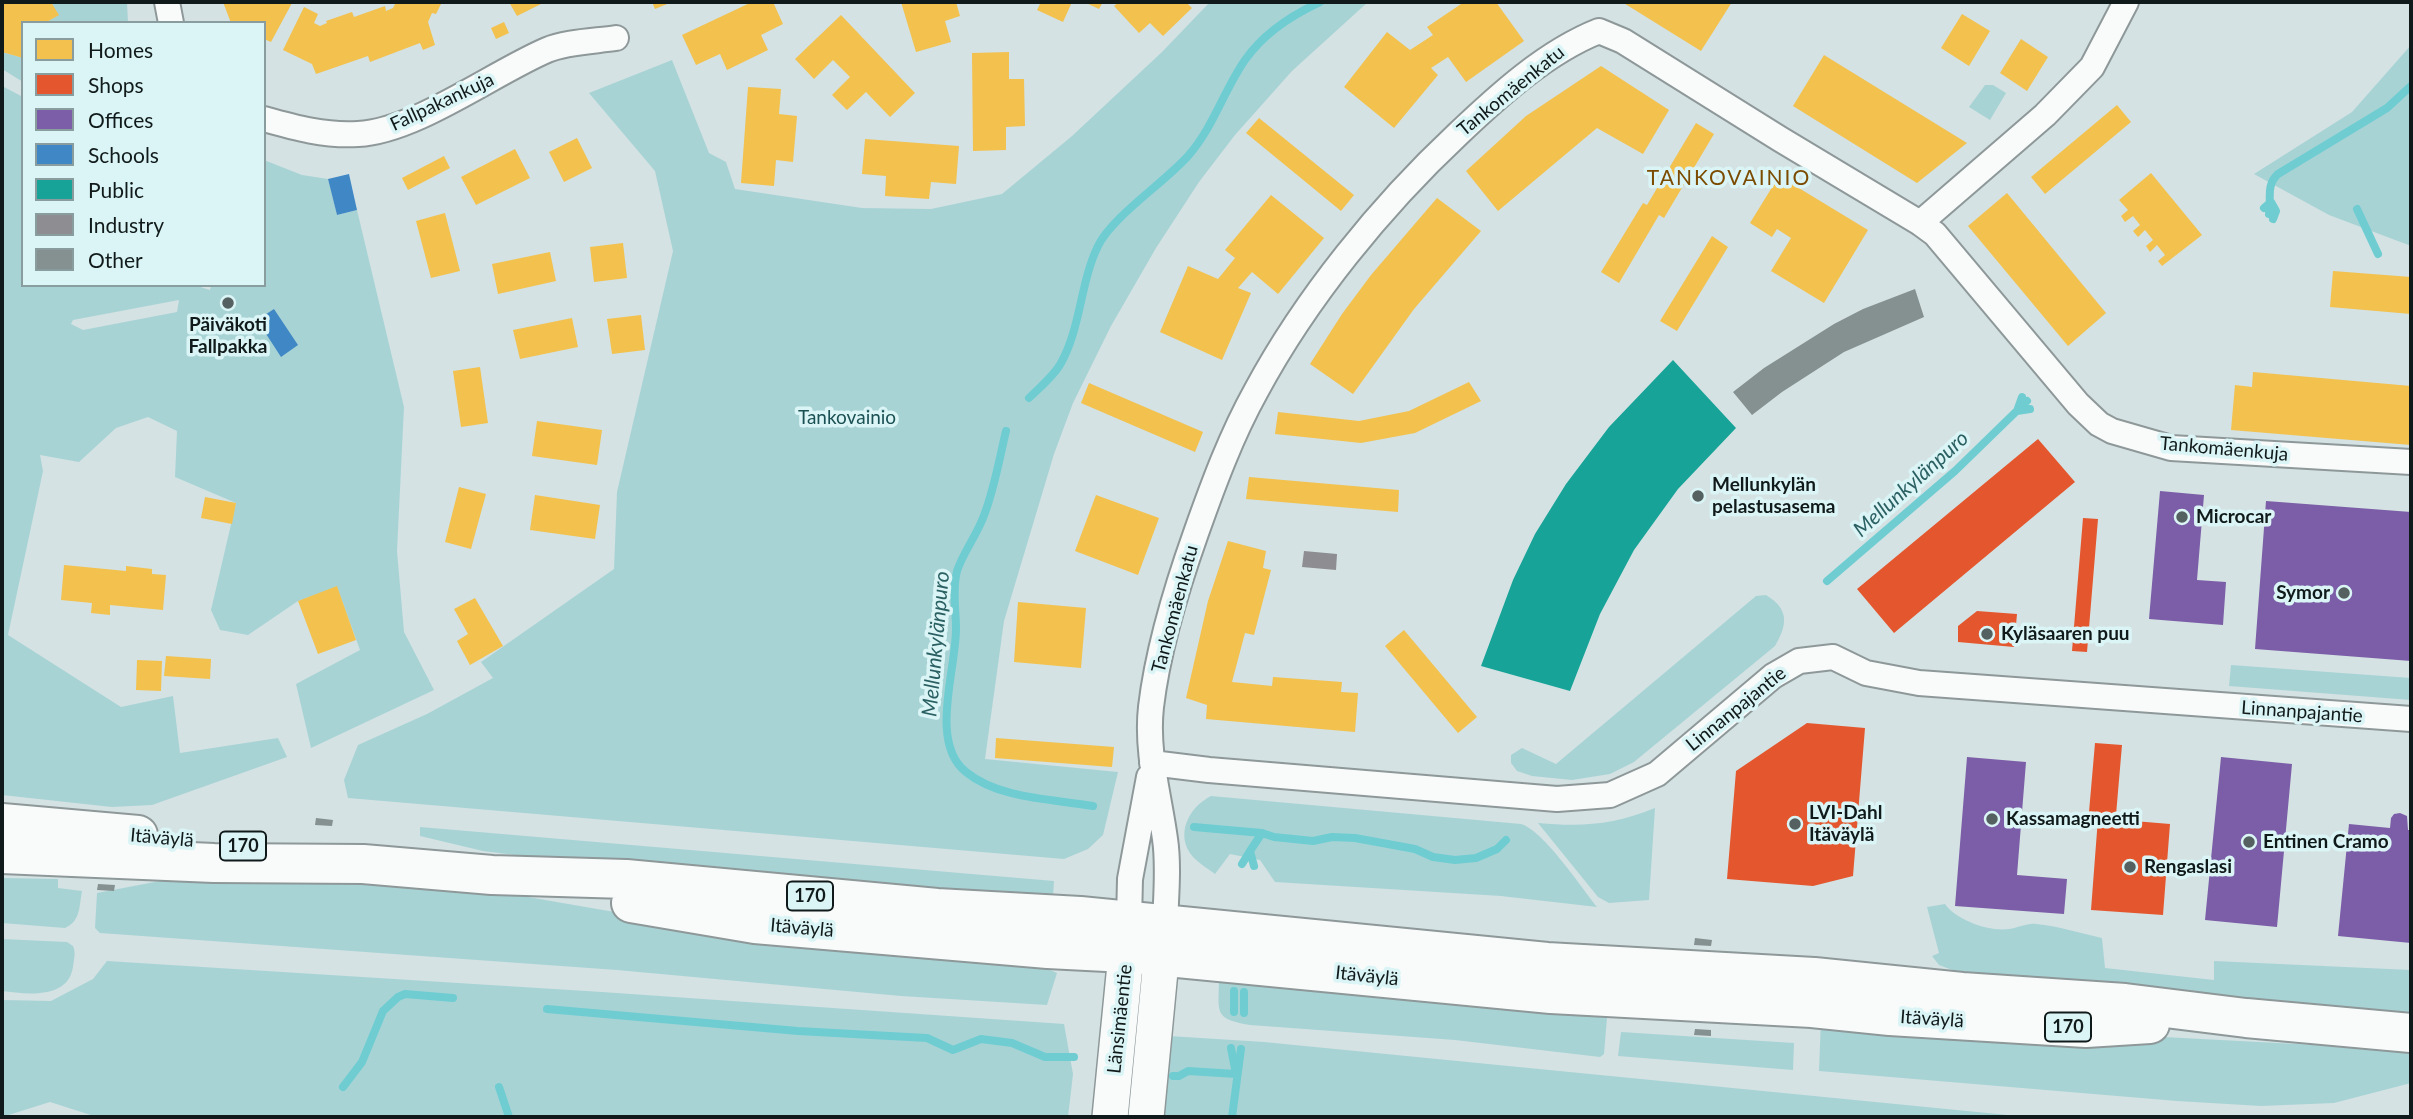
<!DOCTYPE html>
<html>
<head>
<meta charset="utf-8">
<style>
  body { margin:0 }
  #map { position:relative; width:2413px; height:1119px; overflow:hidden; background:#d4e2e3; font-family:Lato,sans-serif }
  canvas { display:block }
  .frame { position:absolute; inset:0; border:4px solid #111a1a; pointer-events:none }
  .legend { position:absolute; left:21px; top:21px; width:245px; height:266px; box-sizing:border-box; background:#dbf5f6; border:2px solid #8a9d9e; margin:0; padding:9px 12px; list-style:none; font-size:21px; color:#111a1a }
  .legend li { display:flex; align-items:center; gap:14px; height:35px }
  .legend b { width:35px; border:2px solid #8a9d9e }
</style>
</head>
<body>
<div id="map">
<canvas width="2413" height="1119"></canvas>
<div class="frame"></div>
<ul class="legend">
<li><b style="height:19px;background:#f2c14e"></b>Homes</li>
<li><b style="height:19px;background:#e4572e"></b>Shops</li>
<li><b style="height:19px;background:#7b5ea7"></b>Offices</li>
<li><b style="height:19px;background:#3f88c5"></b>Schools</li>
<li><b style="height:19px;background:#17a398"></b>Public</li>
<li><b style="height:19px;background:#8d8d92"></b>Industry</li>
<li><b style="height:19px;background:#859090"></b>Other</li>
</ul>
</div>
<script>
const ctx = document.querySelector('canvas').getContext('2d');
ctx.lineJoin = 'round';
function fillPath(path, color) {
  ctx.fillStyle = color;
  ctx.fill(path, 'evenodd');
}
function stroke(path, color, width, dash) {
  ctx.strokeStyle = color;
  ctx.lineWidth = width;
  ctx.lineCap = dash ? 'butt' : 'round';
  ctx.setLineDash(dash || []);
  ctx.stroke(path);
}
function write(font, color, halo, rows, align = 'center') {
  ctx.font = font + ' Lato,sans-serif';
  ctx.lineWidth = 7;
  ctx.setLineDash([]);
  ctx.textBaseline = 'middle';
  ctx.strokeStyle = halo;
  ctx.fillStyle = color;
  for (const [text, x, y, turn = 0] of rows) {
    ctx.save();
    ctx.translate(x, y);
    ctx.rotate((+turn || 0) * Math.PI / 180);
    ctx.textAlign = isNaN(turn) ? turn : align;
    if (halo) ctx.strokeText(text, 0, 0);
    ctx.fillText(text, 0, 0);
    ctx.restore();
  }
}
const green = new Path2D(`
  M51,2H127L128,23H45L58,15Z
  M1210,2H1368L1292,71L1235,135L1199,182L1156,248L1111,326L1073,403L1054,454L1004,621L985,759L1118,772L1103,835L1088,849L1064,859L348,798L344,780L358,745L427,714L493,678L481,662L614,569L617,492L673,251L655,171L589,93L672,60L709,153L726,162L735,189L862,208L931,209L1002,194L1072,136L1162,52Z
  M2411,45V246L2329,215L2254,174L2352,112Z
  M2,52L23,58V82L2,69Z
  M1985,85H1993L2006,93L1990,120L1969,107Z
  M2,86L23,97V285H194L210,290L211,285H264V160L302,175L328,179L337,215L357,210L404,407L397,551L404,632L434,690L311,748L296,684L360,650L337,587L298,601L248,635L220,630L211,610L236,503L175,477L177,431L148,417L116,428L79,462L40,455L43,471L8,635L121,707L173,696L180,753L278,738L287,757L152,805L112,807L2,795ZM179,300L177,312L83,330L71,324L73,320Z
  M1766,595C1789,609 1788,624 1775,646L1634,762L1610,774L1572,780L1532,776L1517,771L1511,763V755L1522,748L1556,764L1756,596Z
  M2231,665L2411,678V700L2229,686Z
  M1211,796L1521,824C1544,831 1581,887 1597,907L1501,896L1275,882L1260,860L1230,854L1215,874C1208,869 1199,863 1193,857C1174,835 1189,807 1211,796Z
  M1655,808L1649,900L1609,903L1598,897L1538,823C1583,827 1613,825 1655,808Z
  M420,827L1054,881L1053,896L1026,900L547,859L483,851L420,836Z
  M202,873L476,888L828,949L1041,966L1057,973L1047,1005L901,996L617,970L100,933L95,928L97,893Z
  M2,878L58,879V888L82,891C79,906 81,921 65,928L2,923Z
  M1945,904C1956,920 1989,932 2009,929C2018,928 2027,923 2036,924C2058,926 2080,933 2102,938L2105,968L2214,980V961L2411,970V1018L1968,976L1939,965L1932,956L1939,953L1927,907Z
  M2,939L67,942L73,946C76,953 74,959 73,967C68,1000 25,994 2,991Z
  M107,961L602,992L1064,1024L1073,1074L1068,1117H97L50,1102L2,1117V1000L51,1001L93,979Z
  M1219,981L1539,1002L1607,1018L1604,1054L1600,1057L1455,1040L1250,1025C1215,1019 1218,1014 1219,981Z
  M1821,1019L2411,1050V1083L2334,1103L2261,1106L2177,1101L1819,1071Z
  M1621,1032L1794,1043L1793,1070L1618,1056Z
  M1169,1036L1264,1042L2028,1117H1160Z`);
const homes = new Path2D(`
  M2,2H41L42,4L51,2L59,15L45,23H23V58L2,52Z
  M223,2H290L292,3L271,42L264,39V23H231Z
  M396,2H442L436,14L432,13L428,22L435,45L423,50L420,43L370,62L368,56L316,74L312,64L283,50L304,7L318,14L314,23L320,26L327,23L326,21L352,12L354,17L385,6L386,11L393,8Z
  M509,2H545L517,16Z
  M652,2H672L655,9Z
  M752,2H773L783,24L761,35L768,50L727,70L720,54L696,65L682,35Z
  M901,2H956L960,16L945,21L951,42L916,52Z
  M1041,2H1072L1063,22L1037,10Z
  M1084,2H1103L1099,9Z
  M1119,2H1186L1192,8L1163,36L1150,23L1139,33L1114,6Z
  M1464,2H1496L1524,41L1466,82L1448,57L1431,68L1438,75L1394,128L1344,87L1387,32L1410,50L1433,35L1427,27Z
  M1622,2H1732L1701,51Z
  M1962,14L1990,31L1969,66L1941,48Z
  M841,15L915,93L890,117L866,92L847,110L832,95L850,77L833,60L814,79L795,59Z
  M504,22L509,33L496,39L491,28Z
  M2021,39L2048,57L2027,91L2000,73Z
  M1009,52V79H1024L1025,126L1006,127V150L973,151L972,53Z
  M1824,55L1967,143L1917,183L1793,106Z
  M1601,66L1669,110L1643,154L1597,128L1498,211L1466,171L1526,116Z
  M748,87L781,89L779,114L797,116L793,162L776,160L774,186L741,183Z
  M2117,105L2131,122L2045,194L2031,177Z
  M1259,118L1354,195L1341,211L1246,133Z
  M1696,123L1714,134L1664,218L1659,215L1619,283L1601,272L1643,203L1647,205Z
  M577,138L592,168L564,182L549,152Z
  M865,139L959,146L956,184L931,182L929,199L885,196L886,176L862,174Z
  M515,149L530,178L476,205L461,177Z
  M444,156L450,168L408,190L402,178Z
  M2151,173L2202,235L2162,266L2158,261L2165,255L2157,245L2150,252L2146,246L2153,240L2145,230L2138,237L2133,231L2140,225L2133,216L2125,222L2121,216L2128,210L2119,200Z
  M1779,176L1868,230L1824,303L1771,271L1791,238L1777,229L1772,237L1750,223Z
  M2007,193L2106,313L2068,346L1968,226Z
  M1271,195L1324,238L1278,294L1252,272L1238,288L1251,293L1222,360L1160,332L1188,266L1218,279L1235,258L1225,250Z
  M1437,198L1481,231L1414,309L1353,394L1310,364L1342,314L1371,275Z
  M445,213L460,271L431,278L416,221Z
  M1712,236L1728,247L1677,331L1660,321Z
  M623,243L627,278L594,282L590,247Z
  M550,252L556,281L498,294L492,264Z
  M2333,271L2411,277V314L2330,307Z
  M641,315L645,350L612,354L607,319Z
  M572,318L578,347L520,359L513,330Z
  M480,367L488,423L461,427L453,371Z
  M2253,372L2411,386V445L2231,430L2235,385L2252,387Z
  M1469,382L1481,401L1415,433L1361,443L1275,434L1278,412L1359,421L1409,411Z
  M1089,383L1203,432L1195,452L1081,403Z
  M537,421L602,430L597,465L532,456Z
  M1249,477L1399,490L1398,512L1246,499Z
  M459,487L486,494L471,549L445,542Z
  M535,495L600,505L595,539L530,530Z
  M1096,495L1159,518L1138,575L1075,551Z
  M205,497L236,503L232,524L201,518Z
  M1228,541L1266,551L1263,568L1271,570L1254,635L1245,633L1232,682L1272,686L1273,677L1342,682L1341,692L1358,693L1355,732L1206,719L1207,705L1186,698L1208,601Z
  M64,565L126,571V566L152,569V574L166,575L163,610L110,605V615L91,613L92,603L61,600Z
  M337,586L356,640L318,654L298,601Z
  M475,598L503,646L470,665L457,641L468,634L454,609Z
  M1018,602L1086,608L1081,668L1014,662Z
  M1404,630L1477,717L1458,733L1385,646Z
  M166,656L211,659L210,679L164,676Z
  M137,660L162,661L161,691L136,690Z
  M996,738L1114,747L1112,767L995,758Z`);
const shops = new Path2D(`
  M2038,439L2075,482L1894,633L1857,589Z
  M2083,518L2098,519L2087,652L2072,651Z
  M1977,611L2017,614L2014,647L1958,642V626Z
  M1807,723L1865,728L1853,876L1813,886L1727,879L1736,771Z
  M2095,743L2122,745L2116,815L2089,812Z
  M2098,818L2170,824L2163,915L2091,910Z`);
const offices = new Path2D(`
  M2160,491L2204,495L2197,580L2226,582L2223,625L2149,619Z
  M2266,501L2411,512V661L2255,649Z
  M1967,757L2026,762L2017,875L2067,879L2064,914L1955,906Z
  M2221,757L2292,764L2277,927L2205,920Z
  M2400,813L2407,816L2408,830H2411V943L2338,936L2349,824L2390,828L2391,818L2394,814Z`);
const schools = new Path2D(`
  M349,174L357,210L337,215L328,179Z
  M274,309L298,345L281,357L257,320Z`);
const public = new Path2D(`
  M1673,360L1736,428L1678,489L1634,550L1600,614L1570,691L1481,666L1513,580L1535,534L1566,484L1609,427Z`);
const industry = new Path2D(`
  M1304,551L1337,554L1336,570L1302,567Z`);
const stream = new Path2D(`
  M2264,208L2271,202L2276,211L2273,219
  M2357,209L2378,254
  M2269,214C2272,199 2265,186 2278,174L2387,108L2411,86
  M2022,397L2017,411L2030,409
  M1029,398C1040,387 1054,376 1061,363C1081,327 1080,283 1098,246C1112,217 1165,182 1188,156C1213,128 1224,90 1245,60C1263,34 1292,15 1320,2
  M1006,431C999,460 994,491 983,518C976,536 963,553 957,571C952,590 956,610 956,629C956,670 929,743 966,772C999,799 1052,799 1093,806
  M1827,581L1955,471L2027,401
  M1194,827L1262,833
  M1242,864L1250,851
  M1254,866L1250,851L1262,833L1274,837L1313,841L1332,837L1355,838L1415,849L1433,857L1455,860L1476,858L1497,849L1506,840
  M1234,991V1012
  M547,1009L798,1031L927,1038L953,1050L981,1039L1012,1043L1045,1057H1074
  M1244,1013V992
  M1173,1076H1179L1188,1071L1236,1074L1231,1048
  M343,1087L362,1062L383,1011L398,997L405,994L453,998
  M499,1087L509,1117
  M1232,1117L1241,1049`);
const building = new Path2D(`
  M1915,289L1924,317L1844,352L1782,392L1752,415L1733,392L1764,368L1834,324L1863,309Z
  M316,818L333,820L332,826L315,825Z
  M98,884L115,885L114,891L97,890Z
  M1695,938L1712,940L1711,946L1694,945Z
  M1695,1029L1711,1030V1036L1694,1035Z`);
const minor = new Path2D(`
  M167,2L171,23
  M264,119C296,128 325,136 358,134C416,131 493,73 547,50C565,42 596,41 616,38
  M1920,223L2045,115L2092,67L2126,2
  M1152,763L1209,770L1557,799L1610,795L1657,774L1773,676L1799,661L1833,657L1866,673L1919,683L2411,719
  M1129,921L1130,879L1149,777
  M1165,924C1166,896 1169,866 1165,839C1159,795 1146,752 1151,707C1158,648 1176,589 1196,533C1213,485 1231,436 1256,391C1306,298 1381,206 1458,134C1499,95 1546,52 1599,31L1623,41L1780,139L1920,223L1935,234L2078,404L2099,424L2112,431L2171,448L2411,462`);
const secondary = new Path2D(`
  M1110,1117L1129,924
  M1146,1117L1164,929`);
const primary = new Path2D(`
  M2,823L138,835
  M2,854L214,863L363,864L492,875L626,879L937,908L1080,916L1547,962L1814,977L1962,992L2125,1003L2246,1018L2411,1033
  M631,903L755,924L1048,949L1126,953L1551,994L1812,1008L1890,1016L2086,1028L2150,1024`);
const markers = [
  [228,303,7,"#556060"],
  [1698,496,7,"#556060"],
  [2182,517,7,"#556060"],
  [2344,593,7,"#556060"],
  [1987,634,7,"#556060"],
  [1992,819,7,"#556060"],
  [1795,824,7,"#556060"],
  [2249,842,7,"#556060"],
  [2130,867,7,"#556060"]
];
const shields = [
  [243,846,46],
  [810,896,46],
  [2068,1027,46]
];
const shieldNames = [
  ["170",243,846],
  ["170",810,896],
  ["170",2068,1027]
];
const streetNames = [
  ["Tankomäenkatu",1511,91,-39],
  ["Fallpakankuja",442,102,-25],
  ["Tankomäenkuja",2224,449,5],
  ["Tankomäenkatu",1175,609,-75],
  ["Linnanpajantie",1736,709,-39],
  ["Linnanpajantie",2302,712,4],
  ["Itäväylä",162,838,5],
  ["Itäväylä",802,928,5],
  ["Itäväylä",1367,976,6],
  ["Länsimäentie",1120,1019,-84],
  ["Itäväylä",1932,1019,4]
];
const poiNames = [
  ["Päiväkoti",228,325,"center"],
  ["Fallpakka",228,347,"center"],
  ["Mellunkylän",1712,485],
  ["pelastusasema",1712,507],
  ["Microcar",2196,517],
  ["Symor",2330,593,"right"],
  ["Kyläsaaren puu",2001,634],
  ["LVI-Dahl",1809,813],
  ["Itäväylä",1809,835],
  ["Kassamagneetti",2006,819],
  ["Entinen Cramo",2263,842],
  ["Rengaslasi",2144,867]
];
const parkNames = [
  ["Tankovainio",847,418]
];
const neighbourhoodNames = [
  ["TANKOVAINIO",1729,178]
];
const waterNames = [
  ["Mellunkylänpuro",1911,484,-42],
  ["Mellunkylänpuro",936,644,-85]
];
fillPath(green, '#a8d3d5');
fillPath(homes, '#f2c14e');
fillPath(shops, '#e4572e');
fillPath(offices, '#7b5ea7');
fillPath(schools, '#3f88c5');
fillPath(public, '#17a398');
fillPath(industry, '#8d8d92');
stroke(stream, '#6fcdd2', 8);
fillPath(building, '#859090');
stroke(minor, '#8e9899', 28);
stroke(secondary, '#8e9899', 38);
stroke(primary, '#8e9899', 42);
stroke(minor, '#f9fbfb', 24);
stroke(secondary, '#f9fbfb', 35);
stroke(primary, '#f9fbfb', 38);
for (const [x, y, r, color] of markers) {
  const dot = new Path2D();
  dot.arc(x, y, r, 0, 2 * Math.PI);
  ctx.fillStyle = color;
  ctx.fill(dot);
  stroke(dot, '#dbf5f6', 2.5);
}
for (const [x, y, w] of shields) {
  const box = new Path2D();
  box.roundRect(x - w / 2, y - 14.5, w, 29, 5);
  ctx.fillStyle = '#dbf5f6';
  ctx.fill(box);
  stroke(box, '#111a1a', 2);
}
write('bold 18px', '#111a1a', null, shieldNames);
write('19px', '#111a1a', '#dbf5f6', streetNames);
write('bold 19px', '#111a1a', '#dbf5f6', poiNames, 'left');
write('19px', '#1b5154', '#dbf5f6', parkNames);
ctx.letterSpacing = '2px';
write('21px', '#7b4b01', '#dbf5f6', neighbourhoodNames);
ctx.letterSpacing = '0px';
write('italic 21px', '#2b6063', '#dbf5f6', waterNames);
</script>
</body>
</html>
